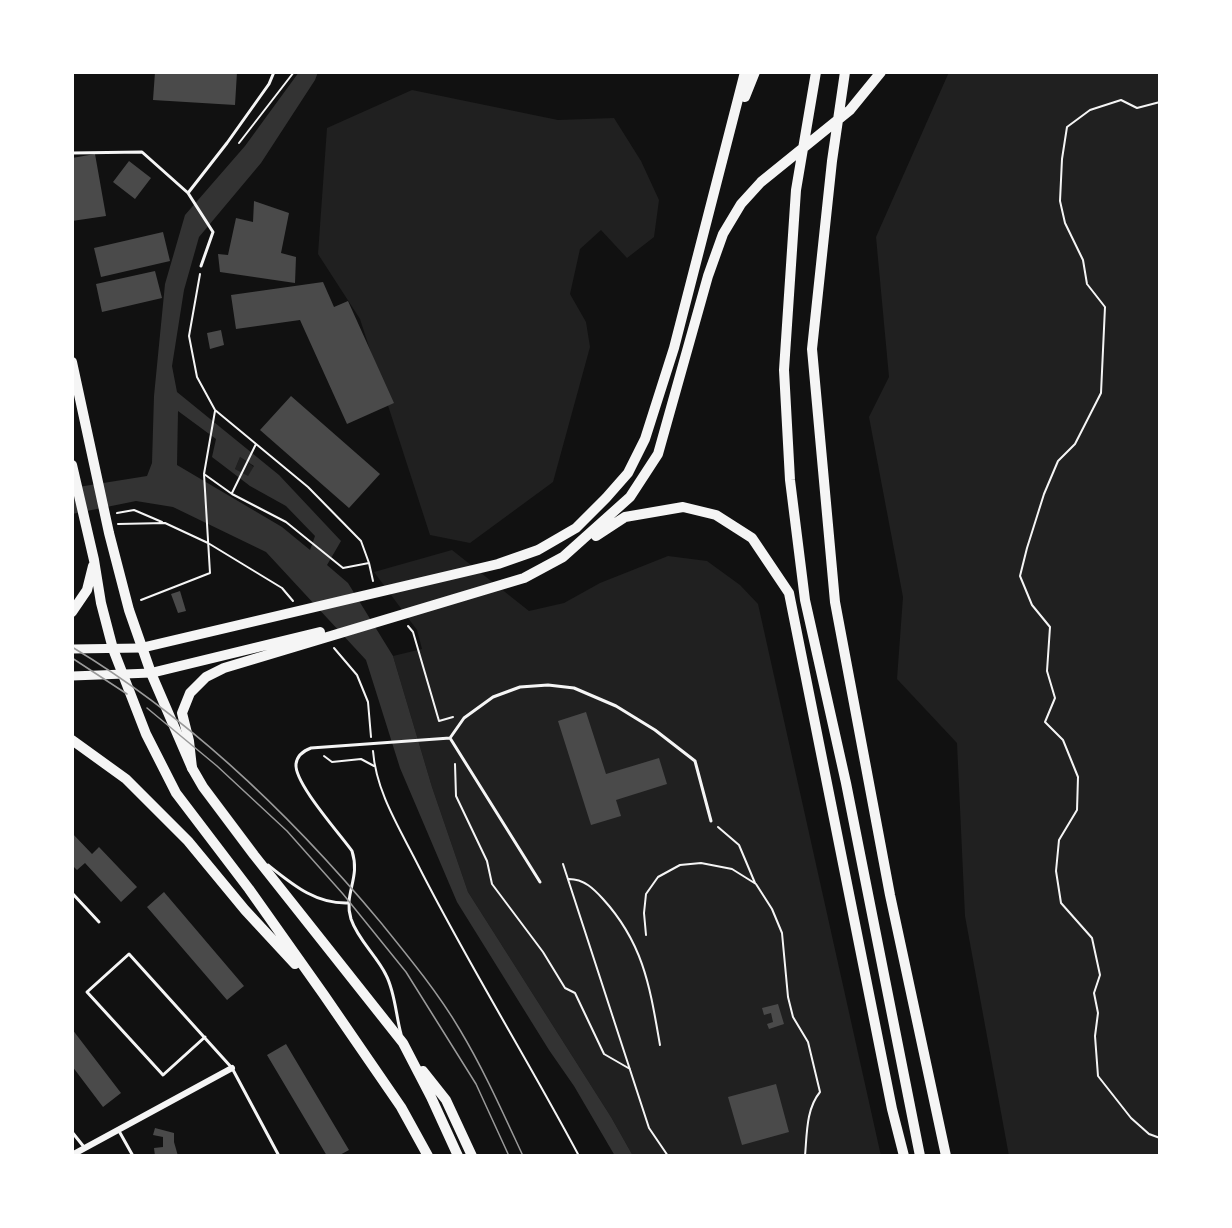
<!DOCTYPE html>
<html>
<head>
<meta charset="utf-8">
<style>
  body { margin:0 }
  #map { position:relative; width:1232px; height:1228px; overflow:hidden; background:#111; font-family:Helvetica,sans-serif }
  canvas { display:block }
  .frame { position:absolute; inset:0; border:74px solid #fff; pointer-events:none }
</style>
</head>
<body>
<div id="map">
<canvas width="1232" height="1228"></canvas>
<div class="frame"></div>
</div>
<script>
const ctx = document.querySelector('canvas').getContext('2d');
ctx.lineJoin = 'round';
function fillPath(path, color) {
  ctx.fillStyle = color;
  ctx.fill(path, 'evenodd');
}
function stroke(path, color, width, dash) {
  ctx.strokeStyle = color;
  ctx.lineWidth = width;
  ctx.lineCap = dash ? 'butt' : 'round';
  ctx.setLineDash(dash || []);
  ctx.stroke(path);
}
const green = new Path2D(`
  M949,72H1160V1156H1009L965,916L957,743L897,679L903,597L869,417L889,377L876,237Z
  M412,90L558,120L614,118L641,161L659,200L654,237L627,258L601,230L580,249L570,294L586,322L590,347L553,482L470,543L430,535L360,319L318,254L327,128Z
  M240,457L254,467L248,477L235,469Z
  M452,550L529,611L564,603L600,583L668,556L707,561L740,585L758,604L881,1156H633L611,1117L468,892L432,787L393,656L422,649L417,630L374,572Z`);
const water = new Path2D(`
  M299,72H318L315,80L261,163L199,237L184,290L172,366L177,392L279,475L341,541L327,565L348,583L393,656L432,787L468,892L611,1117L633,1156H615L574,1086L549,1050L457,902L400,768L366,660L266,552L173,507L136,501L72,514V488L147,476L152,463L154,396L165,284L185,215L245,146ZM178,411L216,439L212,457L250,486L286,506L315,536L310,550L282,527L177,465ZM240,457L254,466L248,476L235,469Z`);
const building = new Path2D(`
  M155,72H237L235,105L153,100Z
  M95,154L106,216L72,221V158Z
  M129,161L151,178L135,199L113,182Z
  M254,201L289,213L281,253L296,257L295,283L220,272L218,254L228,255L236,218L253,222Z
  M163,232L170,261L101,277L94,248Z
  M155,271L162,298L102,312L96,284Z
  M323,282L334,307L348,301L394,403L347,424L300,320L236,329L231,295Z
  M221,330L224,345L210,349L207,333Z
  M291,396L380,474L349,508L260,430Z
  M180,591L186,611L178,613L171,594Z
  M586,712L606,774L659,758L667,784L616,800L621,816L591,825L558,721Z
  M72,833L92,854L99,847L137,887L121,902L85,863L77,870L72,865Z
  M164,892L244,986L227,1000L147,907Z
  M778,1004L784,1024L769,1029L767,1024L773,1022L771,1013L764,1015L762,1008Z
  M72,1029L121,1093L103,1107L72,1066Z
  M286,1044L349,1150L338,1156H327L267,1055Z
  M776,1084L789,1132L742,1145L728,1097Z
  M155,1128L174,1133V1142L178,1156H155L154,1148L163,1147V1137L153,1135Z`);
const path = new Path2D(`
  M1160,102L1137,108L1121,100L1090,110L1067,127L1062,159L1060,201L1065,223L1083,260L1087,284L1105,307L1101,393L1075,444L1058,461L1044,494L1027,548L1020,576L1032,605L1050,627L1047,671L1055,698L1045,722L1063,740L1078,777L1077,810L1059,840L1056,871L1061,903L1092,938L1100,975L1094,993L1098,1013L1095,1036L1098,1076L1131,1118L1149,1134L1160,1138
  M239,143L294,72
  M200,274L189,336L197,377L215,410L308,487L361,541L369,563
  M204,474L232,494L286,522L343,568L369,563L373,581
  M232,493L256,444
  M117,513L134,510L162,522
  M118,524L165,523L208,543L282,588L293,601
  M141,600L210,573L204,474L215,411
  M408,626L413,632L439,721L453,717
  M334,648L357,675L368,702L371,737
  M373,751C376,792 400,829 418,865C468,964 527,1058 579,1156
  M324,756L332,762L361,759L374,766
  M455,764L456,796L487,861L492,884L543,952L565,988L575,993L604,1054L630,1069
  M718,827L739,845L755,883
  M563,864L649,1128L668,1156
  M569,879C584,879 594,889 603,899C644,944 650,988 660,1045
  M646,935L644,913L646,894L658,877L680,865L701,863L732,869L756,884L772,909L782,933L788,997L793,1017L808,1042L820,1092C806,1109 807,1134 805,1156`);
const service = new Path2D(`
  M72,153L142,152L188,193L213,232L201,266
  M188,193L227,143L269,84L274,72
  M450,738L464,718L493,697L520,687L548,685L574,688L616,706L655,730L695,761L711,821
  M450,738L540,882
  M268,865C292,884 315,904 348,903
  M72,893L99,922
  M401,1034C396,1016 395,992 386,975C377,956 358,940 351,919C343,893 361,879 352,851C340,834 294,783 296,764C297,756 303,751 311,748L450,738
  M205,1037L163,1075L87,992L129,954L232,1068L279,1156
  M119,1131L133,1156
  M72,1132L84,1147`);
const minor = new Path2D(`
  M72,1155L232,1068`);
const secondary = new Path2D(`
  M72,649L141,648
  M72,676L151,673`);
const primary = new Path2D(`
  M72,362L109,533L129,610L151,673L192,768L203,787L254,855L403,1043L431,1097L458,1156
  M72,465L94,560L101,603L113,649L146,734L176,793L249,889L324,995L401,1107L428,1156
  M72,612L87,590L93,566
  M72,740L126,779L188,841L245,910L295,964
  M423,1071L446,1100L472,1156`);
const trunk = new Path2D(`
  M816,72L796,190L784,370L790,480L805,600L846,783L920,1156
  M845,72L832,161L812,349L835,602L890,895L946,1156
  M745,97L755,72
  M596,536L625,517L683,507L716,515L752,538L789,593L892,1109L904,1156
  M141,648L498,564L538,550L576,528L606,498L628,473L645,439L674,348L745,72
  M151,673L320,632
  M192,768L189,741L182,713L190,693L206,677L224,668L524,578L563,557L630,497L658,454L708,276L723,234L741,204L761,182L850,110L881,72`);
const tram = new Path2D(`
  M72,647C192,719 293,817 382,924C408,956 439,994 460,1030C484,1070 503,1113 523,1156
  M72,658L127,694
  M147,708L217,766L287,831L343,894L406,972L476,1084L509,1156`);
fillPath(green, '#202020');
fillPath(water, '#333');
fillPath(building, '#4a4a4a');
stroke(path, '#f5f5f5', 2);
stroke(service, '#f5f5f5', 3);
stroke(minor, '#f5f5f5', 6);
stroke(secondary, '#f5f5f5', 9);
stroke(primary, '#f5f5f5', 10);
stroke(trunk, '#f5f5f5', 10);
stroke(tram, '#9a9a9a', 1.5);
</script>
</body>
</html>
